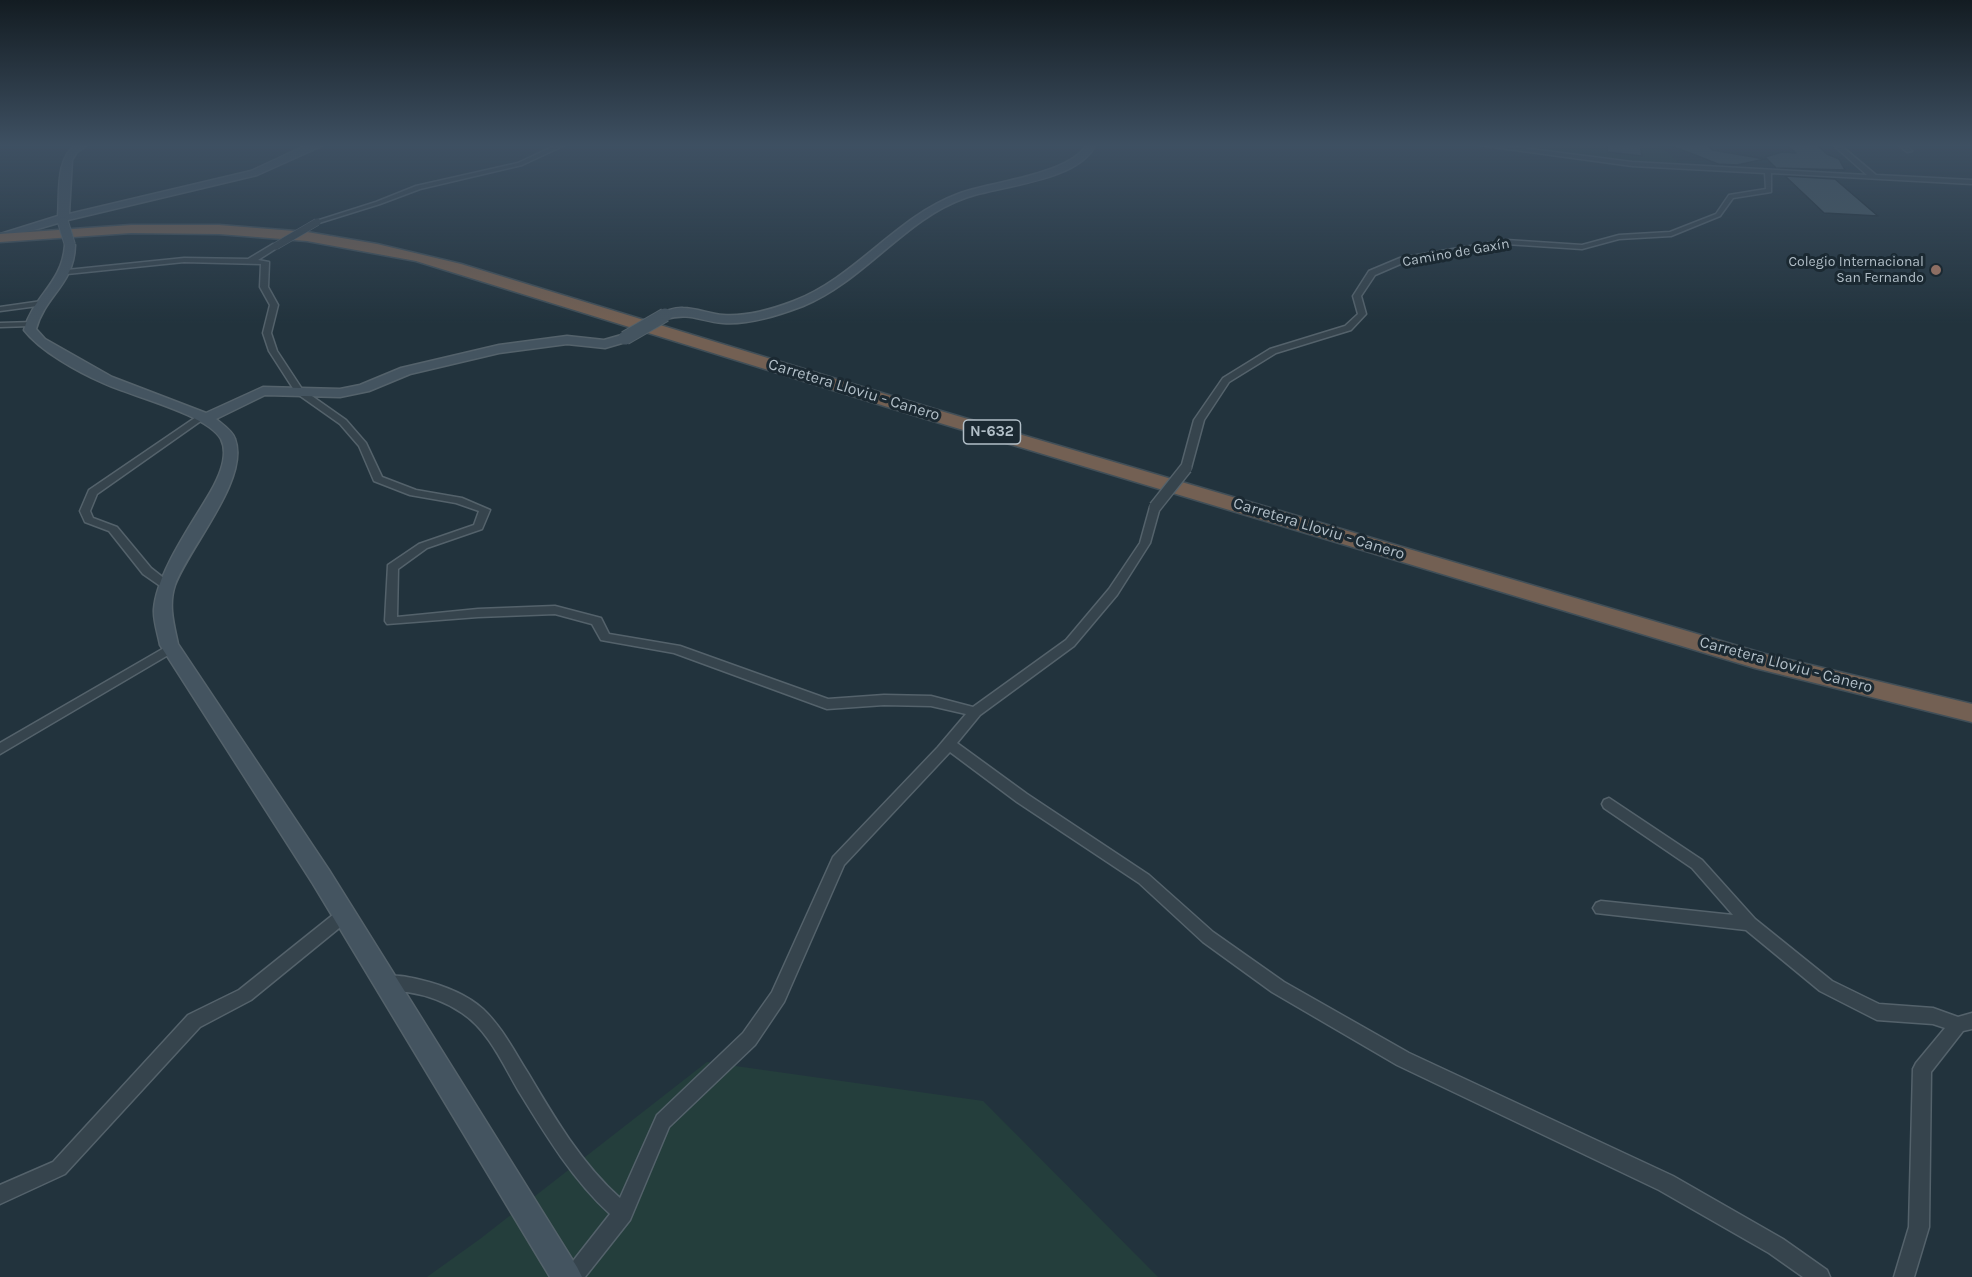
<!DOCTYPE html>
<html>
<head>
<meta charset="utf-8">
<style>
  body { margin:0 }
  canvas { display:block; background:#22333d }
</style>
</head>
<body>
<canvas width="1972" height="1277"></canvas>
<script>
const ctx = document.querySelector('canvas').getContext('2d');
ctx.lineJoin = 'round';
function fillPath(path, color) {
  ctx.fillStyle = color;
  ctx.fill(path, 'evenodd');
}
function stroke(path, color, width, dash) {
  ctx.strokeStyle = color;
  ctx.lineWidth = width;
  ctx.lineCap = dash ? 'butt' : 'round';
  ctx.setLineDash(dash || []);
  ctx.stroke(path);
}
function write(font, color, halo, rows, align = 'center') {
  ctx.font = font + ' Karla,sans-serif';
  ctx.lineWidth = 6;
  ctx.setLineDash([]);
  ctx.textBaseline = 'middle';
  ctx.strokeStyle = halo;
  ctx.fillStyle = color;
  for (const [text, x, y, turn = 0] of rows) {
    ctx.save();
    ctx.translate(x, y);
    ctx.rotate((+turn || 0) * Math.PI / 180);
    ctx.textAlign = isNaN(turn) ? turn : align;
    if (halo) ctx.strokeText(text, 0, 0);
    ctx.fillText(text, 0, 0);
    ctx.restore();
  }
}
const green = new Path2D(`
  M1474,144H1658L1684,168L1572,158Z
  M707,1062L983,1101L1158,1277H427L480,1239Z`);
const building = new Path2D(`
  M1608,144H1640L1642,156L1607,152Z
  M1667,144H1706L1712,150L1765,159L1737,165L1718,164Z
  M1786,144H1815L1827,154L1839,159L1845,170L1776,168L1765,157L1782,152L1796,153Z
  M1785,176L1835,179L1878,216L1824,213Z`);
const street = new Path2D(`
  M558,144H567L522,165L420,189L380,204L319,223L313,222L376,202L416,186L518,163Z
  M1471,144H1491L1632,162L1867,175L1832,144H1839L1876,175L1972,180V184L1771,173V192L1733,198L1720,216L1671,236L1619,239L1582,249L1506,244L1405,262L1375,275L1361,296L1366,314L1351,330L1276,353L1229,382L1204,420L1191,468L1190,470H1182L1181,468L1194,420L1223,378L1270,349L1345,326L1358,314L1353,296L1369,271L1400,258L1506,240L1582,245L1619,235L1670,232L1716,214L1729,195L1766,189L1765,173L1632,166Z
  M1897,144H1904L1912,151L1907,152Z
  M273,244L280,246L258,260L269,262L268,287L278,305L271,333L277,351L302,389L346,420L366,443L382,477L416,490L462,498L490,510L482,529L427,548L398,569L397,617L478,609L555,606L601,618L609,634L680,646L828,699L884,695L931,696L973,707L1066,640L1109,589L1140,543L1150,507L1151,505H1159L1160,507L1150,543L1117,595L1074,646L980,715L957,743L1027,794L1149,875L1213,932L1284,982L1409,1053L1673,1176L1783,1239L1827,1270L1830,1277H1803L1769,1253L1659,1190L1397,1065L1272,992L1203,942L1139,883L1017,802L950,752L844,865L784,1002L755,1045L669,1127L630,1220L585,1277H563L566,1270L610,1214C572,1179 545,1134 518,1090C503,1064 488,1030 462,1013C446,1002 427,995 407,992C398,991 389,991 380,988L378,983L380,978C392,973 409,977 421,980C442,985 466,994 483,1009C502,1027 514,1051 528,1073C554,1117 581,1163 620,1198L657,1115L743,1033L772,992L833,857L938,747L966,714L931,706L884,705L827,709L674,653L601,640L592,624L555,614L478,617L387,624L385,621L388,565L419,544L474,525L479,511L456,503L410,495L374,481L359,446L340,424L296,393L269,351L263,333L270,305L260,287L261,264L184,262L67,274L63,272L67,270L184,258L248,259Z
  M42,301H45V305L0,311V307Z
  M34,322L35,324L31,326L0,327V323Z
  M202,413L205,414V418L97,494L90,511L93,518L117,527L151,568L170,583L172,586L170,589L166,590L143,574L109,531L85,522L80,511L89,490Z
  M171,644L177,648L175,651L0,754V743Z
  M1609,798L1702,860L1755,919L1832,981L1879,1004L1933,1008L1958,1017L1972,1013V1029L1963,1031L1931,1072L1929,1227L1914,1277H1894L1909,1227L1913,1069L1916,1063L1945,1028L1933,1024L1877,1020L1871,1017L1820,991L1746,930L1596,913L1593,908L1596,903L1601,901L1733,915L1692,868L1604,808L1602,804L1604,800Z
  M344,908L349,910L352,915L349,920L251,1000L200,1027L65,1174L0,1204V1185L53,1162L188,1015L239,990L339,910Z`);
const secondary = new Path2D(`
  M77,144H88L77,152L72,160L69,214L251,171L309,144H326L257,175L68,220L67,224L58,223L0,240V234L58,216C60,193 55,158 77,144Z
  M1087,144H1096C1078,182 1001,185 965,198C906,218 863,282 803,306C779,315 749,325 723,323C699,321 691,312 665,319L659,315L661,312C668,311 676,307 683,308C696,308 710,314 723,315C747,317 773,309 794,301C856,277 896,217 958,194C989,182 1071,175 1087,144Z
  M70,242L75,245C74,285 46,294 36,329L45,339L112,377L206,413L263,387L340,389L360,385L401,368L499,345L567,336L604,340L625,334L631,338L629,341L605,348L567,344L499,353L410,374L369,391L340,397L265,395L216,419C222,424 233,431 235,439C250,479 189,547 175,585C168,605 174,625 178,644L329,870L577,1267L582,1277H550L313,884L160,645C158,634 153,620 154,609C157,572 192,524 211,491C219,477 229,455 221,439C207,414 130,396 103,383C78,372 40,351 24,330C34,294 62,284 65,245Z`);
const highway = new Path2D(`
  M131,225H219L307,232L377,244L461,264L934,409L1765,654L1972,704V722L1755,668L920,417L416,261L307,241L219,234L131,233L0,242V234Z`);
const streetBridgeFar1 = new Path2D(`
  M276,246L317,222`);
const streetBridge = new Path2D(`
  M1155,507L1186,468`);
const secondaryBridgeFar1 = new Path2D(`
  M63,222L70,245`);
const secondaryBridge = new Path2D(`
  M625,338L665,315`);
const markers = [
  [1936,270,6,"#8d6e63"]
];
const farStreetnames = [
  ["Camino de Gaxín",1456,253,-10]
];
const farPoinames = [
  ["Colegio Internacional",1924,262],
  ["San Fernando",1924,278]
];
const shields = [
  [992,432,57]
];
const shieldNames = [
  ["N-632",992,432]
];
const streetNames = [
  ["Carretera Lloviu - Canero",854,390,17],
  ["Carretera Lloviu - Canero",1319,529,17],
  ["Carretera Lloviu - Canero",1786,665,15]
];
fillPath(green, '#243e3c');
fillPath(building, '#465963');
stroke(building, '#1d2b34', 1.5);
stroke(street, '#54626b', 3);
stroke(secondary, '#54626b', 3);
stroke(highway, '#414f58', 3);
fillPath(street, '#36444d');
fillPath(secondary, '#445460');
fillPath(highway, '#736053');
stroke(streetBridgeFar1, '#54626b', 8, []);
stroke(streetBridge, '#54626b', 14, []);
stroke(secondaryBridgeFar1, '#54626b', 12, []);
stroke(secondaryBridge, '#54626b', 15, []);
stroke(streetBridgeFar1, '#36444d', 7);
stroke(streetBridge, '#36444d', 11);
stroke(secondaryBridgeFar1, '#445460', 10);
stroke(secondaryBridge, '#445460', 13);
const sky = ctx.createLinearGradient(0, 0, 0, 323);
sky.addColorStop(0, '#131c22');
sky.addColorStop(0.45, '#3e5062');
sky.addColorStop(1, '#3e506200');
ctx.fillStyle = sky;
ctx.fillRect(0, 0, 1972, 323);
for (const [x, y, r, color] of markers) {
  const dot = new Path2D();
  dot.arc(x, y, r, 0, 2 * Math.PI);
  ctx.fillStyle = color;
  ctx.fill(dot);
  stroke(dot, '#1b2932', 2);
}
write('14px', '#b2bfc8', '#1b2932', farStreetnames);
write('14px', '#b2bfc8', '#1b2932', farPoinames, 'right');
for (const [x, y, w] of shields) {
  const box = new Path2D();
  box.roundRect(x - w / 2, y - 12, w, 24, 4.5);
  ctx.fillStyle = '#1b2932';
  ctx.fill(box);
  stroke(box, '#b2bfc8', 1.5);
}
write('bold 15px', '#b2bfc8', null, shieldNames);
write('16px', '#b2bfc8', '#1b2932', streetNames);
</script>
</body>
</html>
